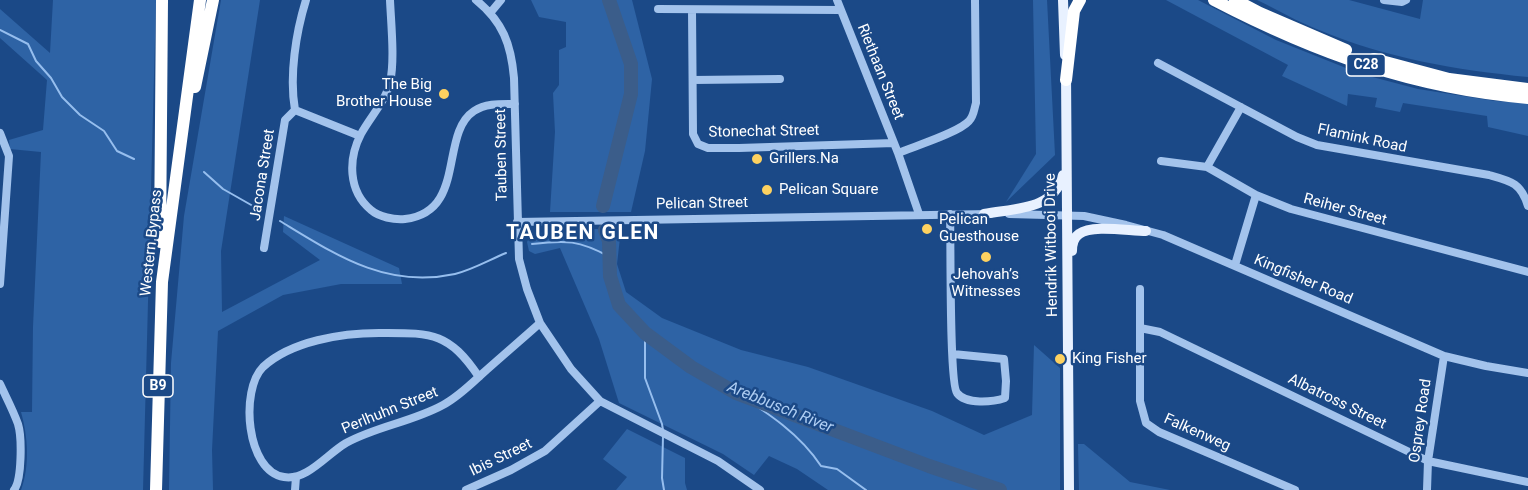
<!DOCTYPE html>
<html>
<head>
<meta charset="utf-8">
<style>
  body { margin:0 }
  canvas { display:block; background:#1b4987 }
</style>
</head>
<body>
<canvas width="1528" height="490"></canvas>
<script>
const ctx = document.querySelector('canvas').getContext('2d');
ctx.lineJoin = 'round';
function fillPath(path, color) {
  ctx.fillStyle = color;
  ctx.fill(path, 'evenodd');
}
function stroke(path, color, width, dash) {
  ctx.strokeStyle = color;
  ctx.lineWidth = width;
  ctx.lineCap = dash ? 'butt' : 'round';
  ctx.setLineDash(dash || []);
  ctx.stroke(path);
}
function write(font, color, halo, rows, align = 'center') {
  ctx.font = font + ' Roboto,sans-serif';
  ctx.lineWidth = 5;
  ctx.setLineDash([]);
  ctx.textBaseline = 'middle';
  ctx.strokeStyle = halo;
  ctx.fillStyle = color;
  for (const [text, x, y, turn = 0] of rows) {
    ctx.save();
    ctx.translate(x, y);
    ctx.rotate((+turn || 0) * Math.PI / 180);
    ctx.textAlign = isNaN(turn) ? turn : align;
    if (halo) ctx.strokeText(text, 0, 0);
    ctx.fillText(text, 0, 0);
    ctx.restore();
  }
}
const green = new Path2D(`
  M53,0H156L143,490H21C30,466 28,437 21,412H32L33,327L41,152L10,149L9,140L43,130L47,80L0,38V9L50,53Z
  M221,0H260L221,251L222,312L320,260L283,232L284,216L399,268L402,284H341L283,295L218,331L212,450L213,490H169L171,363L184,216Z
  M531,0H632L652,79L645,151L631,212H550L555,132L553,93L559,85V50L566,47V22L539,17Z
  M1033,0H1047L1055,155L1006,202L1036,154Z
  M1166,0H1198L1276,40L1361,74L1418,89L1495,101L1528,103V136L1488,127L1487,116L1403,103L1400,112L1375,107L1377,98L1348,94L1347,106L1282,76L1288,65Z
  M1257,0H1349L1420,19L1423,0H1528V77C1456,70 1386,58 1319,30C1298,22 1278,10 1257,0Z
  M553,229H621L617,264L626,292L662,318L741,350L808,367L932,411L984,435L1032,415L1034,345L1060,368V490H828L797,469L769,456L754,475L723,454L619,403L599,339L560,248L535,254L529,251L527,242L530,236Z
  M627,429L685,458V483L687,490H616L627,477L603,459Z
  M1078,444H1084L1130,482L1170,490H1079Z`);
const stream = new Path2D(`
  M0,30L28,44L36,61L51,78L62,97L80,115L104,131L117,151L134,159
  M204,172L223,189L260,210
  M280,221C336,255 386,289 455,274C472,270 489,260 506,253
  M532,244C566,240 579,240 610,257
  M645,333V378L662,424L663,430
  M736,393C768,413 800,434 821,466L837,469L866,490
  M663,436L662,478L664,490`);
const river = new Path2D(`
  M603,206L631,94V64L609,0
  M605,230L609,241L610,276L619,305L645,333L691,367L736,393L929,466L1000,490`);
const minor = new Path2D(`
  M390,0C391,23 395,61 390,82C386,101 370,117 361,134C348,159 348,191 371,210C379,217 394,220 405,219C467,212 439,134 474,111C486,103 501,104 515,104
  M476,0C503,22 511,44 514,78L519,259L527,289L540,323L571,369L600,401L718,461L760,490
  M837,0L898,153L919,214
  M1384,0L1402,2L1406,0
  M658,9L840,10
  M692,10L693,134L698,144L708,148H739L894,143
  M491,12L501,0
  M1158,63L1297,137L1317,145L1489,175C1511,181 1521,183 1528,206
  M693,80L780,79
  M295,110C289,76 296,32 306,0
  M295,110L360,136
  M0,133L9,156L0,284
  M898,153C915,146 958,133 969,121C974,116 974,109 976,103L975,0
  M1161,161L1207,167L1256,195L1291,209L1528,272
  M1207,167L1241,107
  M950,214C951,237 949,383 957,393C966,405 993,402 1005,398L1006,381L1004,359L953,354
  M1009,214L1084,216L1126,225L1163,235L1444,356L1486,366L1528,373
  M517,222L990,214
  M264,248L285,120L295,110
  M1235,265L1256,195
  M1140,289V401L1146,423L1159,432L1295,490
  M1140,328L1160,332L1428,461L1528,482
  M479,377C448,331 431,333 379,333C342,333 291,341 263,367C240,390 246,471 284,477C307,481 327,454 346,443C377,426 412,422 443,405C458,397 470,385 482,374C501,357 521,340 540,323
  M0,384C6,397 13,410 18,424C22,437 22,480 14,490
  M295,490L296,477
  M466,490L511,470L545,451L600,401
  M1427,490L1428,461L1444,356`);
const major = new Path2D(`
  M1063,0L1065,55
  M1066,73L1069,490
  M984,214C1015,208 1053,211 1063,175
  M1072,251C1072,245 1073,238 1079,234C1092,224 1129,231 1146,231`);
const highway = new Path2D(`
  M1214,0C1316,53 1413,88 1528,98
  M1235,0L1260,13L1346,50
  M1374,59L1449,79L1528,89
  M1066,80L1074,11L1080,0
  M195,87L213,0
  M160,242L162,0
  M156,490L162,282L200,0`);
const markers = [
  [444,94,6,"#fdd160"],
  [757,159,6,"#fdd160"],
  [767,190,6,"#fdd160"],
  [927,229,6,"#fdd160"],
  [986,257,6,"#fdd160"],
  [1060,359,6,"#fdd160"]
];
const shields = [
  [1366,65,39],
  [158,386,30]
];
const shieldNames = [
  ["C28",1366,65],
  ["B9",158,386]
];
const streetNames = [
  ["Riethaan Street",880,72,68],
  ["Stonechat Street",764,132,-1],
  ["Flamink Road",1362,139,12],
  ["Tauben Street",502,155,-91],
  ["Jacona Street",263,175,-81],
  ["Pelican Street",702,204,-1],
  ["Reiher Street",1345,210,15],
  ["Western Bypass",152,243,-84],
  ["Hendrik Witbooi Drive",1052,245,-91],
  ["Kingfisher Road",1303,280,23],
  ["Albatross Street",1337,402,26],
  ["Perlhuhn Street",390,411,-22],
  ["Osprey Road",1421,421,-82],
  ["Falkenweg",1197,433,24],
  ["Ibis Street",501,458,-26]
];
const poiNames = [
  ["The Big",432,85,"right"],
  ["Brother House",432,102,"right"],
  ["Grillers.Na",769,159],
  ["Pelican Square",779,190],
  ["Pelican",939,220],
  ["Guesthouse",939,237],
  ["Jehovah’s",986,275,"center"],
  ["Witnesses",986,292,"center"],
  ["King Fisher",1072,359]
];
const waterNames = [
  ["Arebbusch River",780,408,22]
];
const districtNames = [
  ["TAUBEN GLEN",583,234]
];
fillPath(green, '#2e63a5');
stroke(stream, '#96beee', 2);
stroke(river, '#3b5d8a', 14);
stroke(minor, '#a3c3ec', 8);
stroke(major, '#e8f1ff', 10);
stroke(highway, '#fff', 12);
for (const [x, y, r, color] of markers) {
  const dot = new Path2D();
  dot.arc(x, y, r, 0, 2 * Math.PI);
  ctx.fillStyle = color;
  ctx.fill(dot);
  stroke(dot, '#1b4987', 2);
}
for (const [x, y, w] of shields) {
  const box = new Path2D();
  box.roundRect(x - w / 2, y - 11, w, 22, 4.5);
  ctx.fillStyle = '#1b4987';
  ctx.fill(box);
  stroke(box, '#fff', 1.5);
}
write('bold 14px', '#fff', null, shieldNames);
write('15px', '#fff', '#1b4987', streetNames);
write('15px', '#fff', '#1b4987', poiNames, 'left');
write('italic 16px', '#afcef3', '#1b4987', waterNames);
ctx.letterSpacing = '1.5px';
write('bold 21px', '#fff', '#1b4987', districtNames);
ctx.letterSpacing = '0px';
</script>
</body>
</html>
